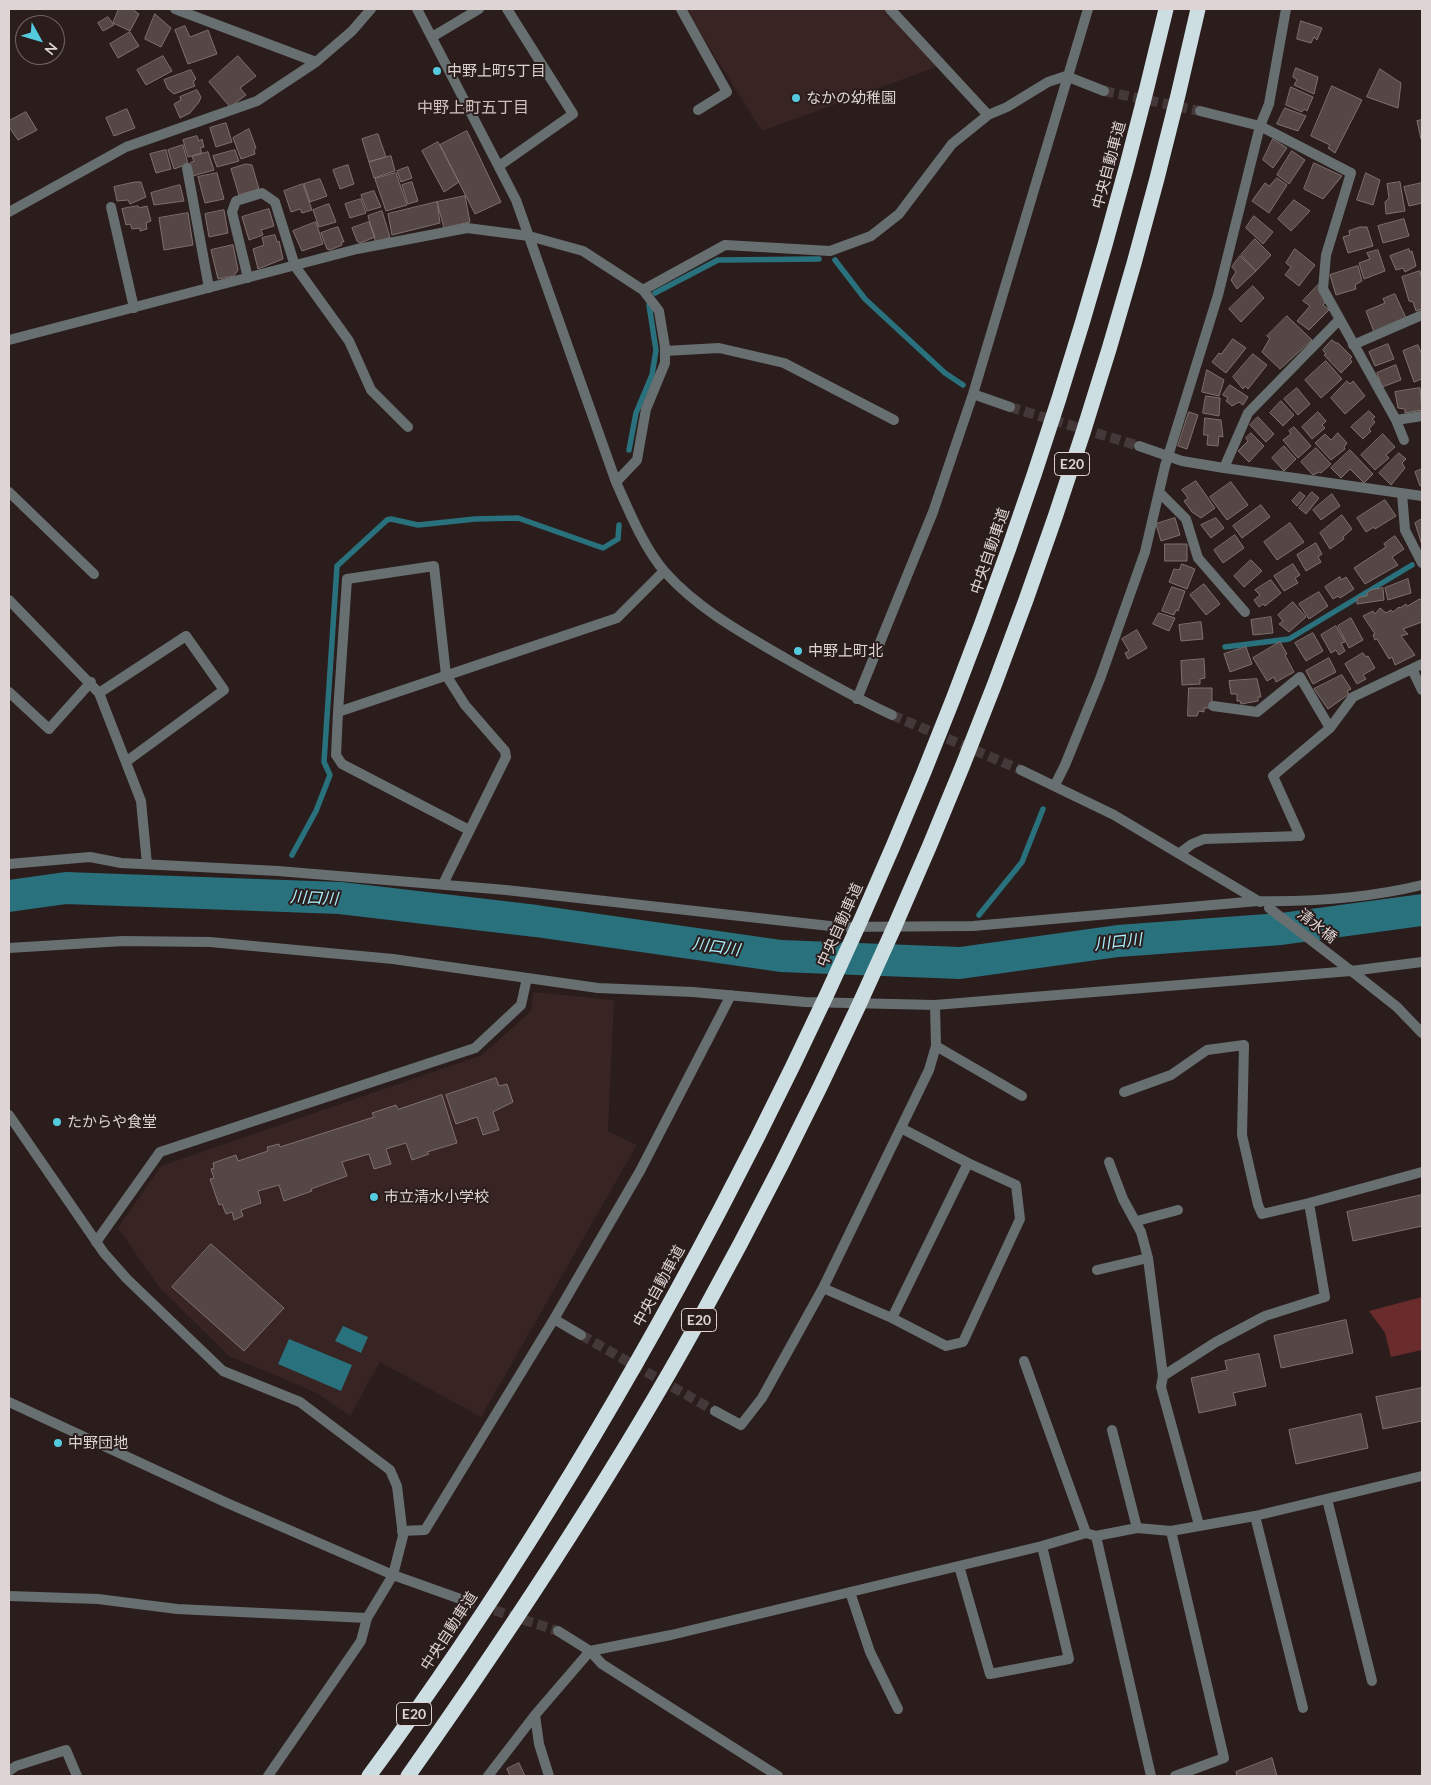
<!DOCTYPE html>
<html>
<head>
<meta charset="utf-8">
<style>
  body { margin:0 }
  #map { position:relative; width:1431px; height:1785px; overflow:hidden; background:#2a1d1c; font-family:Lato,sans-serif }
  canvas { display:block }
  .frame { position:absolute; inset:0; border:10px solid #ded4d4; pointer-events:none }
  .north { position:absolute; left:15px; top:15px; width:50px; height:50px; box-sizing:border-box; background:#2a1d1c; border:1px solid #726666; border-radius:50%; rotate:129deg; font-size:14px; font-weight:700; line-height:20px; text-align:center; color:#ded4d4 }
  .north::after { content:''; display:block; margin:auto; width:18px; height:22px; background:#55cadf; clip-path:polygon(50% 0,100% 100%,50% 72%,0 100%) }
</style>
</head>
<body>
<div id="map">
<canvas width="1431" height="1785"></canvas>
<div class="frame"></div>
<div class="north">N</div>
</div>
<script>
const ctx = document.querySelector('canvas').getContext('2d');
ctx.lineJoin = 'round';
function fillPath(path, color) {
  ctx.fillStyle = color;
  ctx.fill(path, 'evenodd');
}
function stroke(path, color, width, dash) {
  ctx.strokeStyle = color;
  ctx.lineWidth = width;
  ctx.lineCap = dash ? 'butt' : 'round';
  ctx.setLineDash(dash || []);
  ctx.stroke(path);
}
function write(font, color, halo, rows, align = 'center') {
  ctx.font = font + ' Lato,"Noto Sans JP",sans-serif';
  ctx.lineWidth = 4;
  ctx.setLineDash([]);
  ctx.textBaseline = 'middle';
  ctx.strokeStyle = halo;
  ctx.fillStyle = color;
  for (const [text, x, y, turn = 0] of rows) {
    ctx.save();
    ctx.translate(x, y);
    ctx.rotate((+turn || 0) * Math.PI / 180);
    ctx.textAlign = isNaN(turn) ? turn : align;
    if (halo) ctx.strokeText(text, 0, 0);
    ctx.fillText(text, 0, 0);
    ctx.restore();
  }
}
const built = new Path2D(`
  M685,9H890L942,65L762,131Z
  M533,992L614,1000L608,1131L637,1145L481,1417L380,1362L350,1416L317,1393L229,1356L159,1287L118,1228L161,1166L482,1055L531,1011Z`);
const green = new Path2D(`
  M1422,1297V1350L1391,1357L1385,1333L1369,1311Z`);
const water = new Path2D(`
  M343,1326L368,1337L361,1353L335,1341Z
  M289,1339L352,1365L341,1391L278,1364Z`);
const stream = new Path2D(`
  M835,260L865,299L945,373L963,385
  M655,293L718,260L819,259
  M629,450L636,413L652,375L656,350L649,305
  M1225,647L1289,639L1412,565
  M292,855L316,811L330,775L324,762L337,566L387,520L391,519L418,525L475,519L518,518L603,548L618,539L619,525
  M979,915L1022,862L1043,809`);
const river = new Path2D(`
  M9,896L66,888L340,898L536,921L781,956L960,963L1118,941L1281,929L1422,910`);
const building = new Path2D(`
  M119,9H132L139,14L130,31L113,23Z
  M155,14L171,28L161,47L145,39Z
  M108,17L114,25L103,31L98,23Z
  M1301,21L1322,28L1317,40L1314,37L1311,43L1297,39Z
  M185,26L190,37L208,30L217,54L188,64L175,30Z
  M130,32L139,46L118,58L110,44Z
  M163,56L172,71L146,85L137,70Z
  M238,56L256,76L240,88L246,95L230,107L209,82Z
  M1296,68L1318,77L1314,94L1294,85L1297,80L1293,77Z
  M1380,69L1401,83L1398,108L1367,97Z
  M191,70L196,79L193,82L195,86L174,94L168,89L164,80Z
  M1332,86L1362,100L1335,153L1328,148L1330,145L1311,136Z
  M1291,87L1313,97L1307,111L1304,109L1302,112L1286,105Z
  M197,90L201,97L199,102L190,113L180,118L174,104L181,100L180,97Z
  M1285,108L1306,116L1298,131L1277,124Z
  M127,109L135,128L114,136L106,118Z
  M26,112L37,130L18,140L9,127V121Z
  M1422,120V139H1421L1417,121Z
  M226,123L232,142L216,147L210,128Z
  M249,129L256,148L254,150L255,154L241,159L233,138Z
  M467,131L501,202L475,214L440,145Z
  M378,134L386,157L369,162L362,139Z
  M197,136L199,141L202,139L204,147L200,148L202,153L188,157L183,140Z
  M1273,139L1287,148L1273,168L1263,160Z
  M438,142L459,182L444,192L422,151Z
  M183,145L188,164L174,169L168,150Z
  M166,150L171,169L156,173L150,154Z
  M235,150L239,161L217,167L213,156Z
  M1292,151L1305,160L1289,184L1277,175Z
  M208,152L214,170L193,176L190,163L194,161L192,157Z
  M391,156L395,171L374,178L369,162Z
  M1314,163L1342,176L1323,199L1304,189Z
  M246,164L252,165L259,189L239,195L231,169Z
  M348,165L354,184L340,189L333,170Z
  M408,167L412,178L401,182L397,171Z
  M217,173L224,199L205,203L198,177Z
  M396,173L407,205L386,211L375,179Z
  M1366,173L1380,180L1373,205L1357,200Z
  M1277,178L1287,185L1269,213L1252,201L1265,183L1269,186Z
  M320,179L327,196L310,202L304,184Z
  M135,182H141L146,197L130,204L128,200L117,201L114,187Z
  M412,182L418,201L408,204L402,185Z
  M1400,182L1405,211L1386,214L1385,202L1389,198L1387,184Z
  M1422,183V203L1409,206L1404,187Z
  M303,184L312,210L302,213L300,209L291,212L284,191Z
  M180,185L184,201L154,205L151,193Z
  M374,191L381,207L367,211L361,195Z
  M465,196L470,222L444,228L437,202Z
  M361,199L366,213L350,218L345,204Z
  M1294,200L1310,211L1291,231L1278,219Z
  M437,202L440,223L392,235L388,214Z
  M329,204L336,222L319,227L313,210Z
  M138,206L139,208L147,206L151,221L146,223L147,229L140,231V228L132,229L130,224L126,225L122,209Z
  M269,209L274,226L261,230L263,235L249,240L242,217Z
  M224,210L228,233L209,237L205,214Z
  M382,211L390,237L376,243L368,216Z
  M188,213L193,245L164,250L159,218Z
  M1254,216L1273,232L1263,244L1246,228Z
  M1404,219L1409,236L1383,243L1378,226Z
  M316,222L323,244L302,251L293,231Z
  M369,222L375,237L360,243L357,241L352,228Z
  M338,227L344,242H341L342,245L330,250L327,249L321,233Z
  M1360,227H1367L1373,246L1348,253L1343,237L1350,235L1349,231Z
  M275,235L277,242L279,241L283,259L258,269L253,249L264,245L262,238Z
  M1255,239L1271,255L1256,271L1241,255Z
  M233,245L238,270L234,276L218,279L211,250Z
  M1295,249L1315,265L1299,286L1285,275L1291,267L1286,263Z
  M1409,249L1410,252L1412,251L1416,266L1405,272L1403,268L1396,270L1390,256Z
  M1378,250L1385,271L1364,279L1359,263L1370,259L1367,253Z
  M1240,256L1256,271L1237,289L1231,280L1236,272L1232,267Z
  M1358,266L1362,281L1355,285L1356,289L1336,295L1330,275Z
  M1420,271L1422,280V309L1416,311L1413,302L1409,301L1402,277Z
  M1318,285L1325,303L1323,305L1329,310L1309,330L1297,321L1310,306L1303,301Z
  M1253,286L1264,298L1241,322L1229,309Z
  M1395,294L1406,318L1374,332L1366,311L1385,303L1383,299Z
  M1287,316L1312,340L1280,369L1262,352L1270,338L1267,336Z
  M1233,339L1246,348L1226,373L1212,362L1219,353L1221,354Z
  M1332,340L1336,343H1338L1352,357L1350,359L1352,362L1341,373L1324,355L1326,354L1323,350Z
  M1388,344L1394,359L1375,366L1369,352Z
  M1418,345L1422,355V379L1414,382L1403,351Z
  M1253,354L1267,365L1248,389L1245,386L1243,389L1233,377Z
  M1326,361L1342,379L1321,398L1305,380Z
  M1396,365L1401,380L1382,387L1377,373Z
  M1207,370L1224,380L1219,396L1202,392Z
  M1347,381L1350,384L1353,381L1365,396L1345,414L1331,398Z
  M1230,385L1248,397L1243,405L1239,402L1232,406L1226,401L1228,398L1223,395Z
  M1297,388L1310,404L1298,415L1284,399Z
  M1420,388L1422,410L1405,413V409L1398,408L1395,392Z
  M1206,396L1220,398L1219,416L1203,413Z
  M1281,401L1294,415L1283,426L1270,413Z
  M1369,411L1375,417L1372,419L1375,422L1369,429L1371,431L1363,439L1351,427Z
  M1189,412L1198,415L1187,449L1178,446Z
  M1318,412L1326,421L1322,425L1325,428L1312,439L1302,427Z
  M1258,417L1274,434L1266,442L1250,425Z
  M1205,418L1221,420L1223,437L1219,436L1218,446L1207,445L1208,435H1204Z
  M1294,427L1311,446L1298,458L1283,440L1291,434L1289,431Z
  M1251,433L1264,446L1249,462L1238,451L1248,441L1246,438Z
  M1338,433L1347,443L1344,447L1345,449L1331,460L1315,443L1325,434L1331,440Z
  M1383,434L1395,447L1386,455L1389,458L1375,470L1361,455Z
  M1284,446L1296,459L1284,471L1272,458Z
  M1316,448L1331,464L1321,473L1319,472L1313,475L1301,462Z
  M1350,450L1373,474L1364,483L1350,469L1341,478L1331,468Z
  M1399,453L1406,459L1402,463L1405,468L1391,485L1379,473Z
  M1422,469V485L1420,486L1415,472Z
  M1196,481L1215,508L1201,518L1192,512L1184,501L1188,498L1182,490Z
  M1231,482L1248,505L1227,520L1210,497Z
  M1300,492L1305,496L1297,506L1292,501Z
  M1312,492L1319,498L1306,514L1299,508Z
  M1332,494L1340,506L1321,520L1313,510Z
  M1385,500L1396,516L1375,529L1374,527L1366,532L1357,518Z
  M1261,505L1270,517L1242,538L1233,526Z
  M1342,515L1352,529L1343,537L1344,539L1330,549L1320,533Z
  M1175,518L1180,535L1161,541L1156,524Z
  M1216,518L1224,528L1211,538L1201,525Z
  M1422,519V545L1415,523Z
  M1290,523L1304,542L1277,560L1264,542Z
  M1235,535L1244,548L1223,563L1214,550Z
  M1395,536L1404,549L1392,557L1398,565L1365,584L1354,568L1386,547L1384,544Z
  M1316,543L1322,554L1318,557L1321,562L1306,571L1297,555Z
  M1165,544H1187V561H1165Z
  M1251,560L1262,571L1244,587L1234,576Z
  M1182,564L1195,569L1187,589L1169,582L1174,569L1179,570Z
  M1293,564L1300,575L1295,578L1298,583L1284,591L1274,576Z
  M1340,577L1341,580L1346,577L1354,589L1340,598L1338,596L1333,599L1325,587Z
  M1408,579L1411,593L1388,600L1385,588Z
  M1271,580L1281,593L1265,606L1263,604L1259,607L1254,600L1260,595L1255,590Z
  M1204,584L1220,604L1206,615L1190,595Z
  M1172,587L1185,591L1178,611L1176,610L1174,615L1162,611Z
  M1383,588L1384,600L1357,604V599L1360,597L1367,596V593L1371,590Z
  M1319,592L1328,606L1309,619L1299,604Z
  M1420,599L1422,601V622L1403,629L1408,634L1401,636L1415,655L1395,665L1392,657L1389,659L1377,639L1375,640L1373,635L1375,634L1363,616L1373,611L1375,614L1380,608L1386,613L1391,610L1393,612L1399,607L1400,608L1406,604L1407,606Z
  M1293,602L1306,617L1289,632L1279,624L1283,621L1278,615Z
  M1159,613L1175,618L1169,631L1153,624Z
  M1271,617L1273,633L1253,635L1251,620Z
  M1351,618L1363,640L1349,648L1338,626Z
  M1201,622L1203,639L1181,641L1179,625Z
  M1336,626L1345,642L1341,643L1345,651L1339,655L1336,650L1331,653L1321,635Z
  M1137,630L1147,648L1128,659L1125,653L1129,651L1122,639Z
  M1313,633L1323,651L1306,661L1295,643Z
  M1280,642L1287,654L1285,655L1294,672L1276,682L1274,677L1267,681L1253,658Z
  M1246,647L1252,664L1230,672L1224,654Z
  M1363,653L1366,657L1368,656L1375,668L1363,675L1366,679L1357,684L1345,664Z
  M1329,658L1336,672L1313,684L1306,671Z
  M1204,659L1205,678L1200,679V684L1182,685L1181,661Z
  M1342,675L1351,689L1347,691L1349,694L1328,709L1314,689Z
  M1257,679L1261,697H1258V701L1241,704L1240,701H1237V694H1231L1229,681Z
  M1189,688H1212V708H1204V712L1199,711L1197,716H1188Z
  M496,1078L499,1086L507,1084L513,1102L493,1112L499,1130L483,1135L477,1117L456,1124L446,1095Z
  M442,1095L457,1143L427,1152L429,1154L412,1160L406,1143L386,1149L391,1164L374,1169L369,1154L342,1162L347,1176L311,1189L312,1191L284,1201L279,1185L258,1191L261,1203L241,1210L243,1216L234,1220L232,1212L226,1214L222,1204L219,1205L210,1179L214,1178L211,1169L214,1168L213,1163L236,1155L238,1161L268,1151L267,1147L279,1144L280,1147L374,1117L372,1113L396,1105L398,1109Z
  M1422,1195V1226L1353,1241L1347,1212Z
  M211,1244L284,1308L244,1351L172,1287Z
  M1346,1320L1353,1353L1281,1368L1274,1336Z
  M1259,1354L1266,1386L1233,1393L1236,1405L1199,1413L1191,1378L1227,1370L1225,1361Z
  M1422,1388V1421L1383,1429L1376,1397Z
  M1361,1414L1368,1448L1296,1464L1289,1430Z
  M1272,1758L1277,1776H1237L1236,1772Z
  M519,1763L525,1776H510L507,1769Z`);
const minorTunnel = new Path2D(`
  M1104,91L1200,111
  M1010,407L1139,446
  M892,715L1021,770
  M581,1335L715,1411
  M466,1601L558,1631`);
const minor = new Path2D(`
  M175,9L316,62
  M417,9L516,200L616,482C629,511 644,548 665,572C698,609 742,633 785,658C820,678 855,698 892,715
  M681,9L727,92L698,110
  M890,9L988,115
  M432,37L479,9
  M1200,111L1260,126L1351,173L1326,255L1323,289L1396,420
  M499,166L573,114L507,9
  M187,168L209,288
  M111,207L134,308
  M9,212L126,147L257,101L316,62L352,31L371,9
  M248,278L232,212L236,201L262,193L275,202L295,266L349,341L371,390L408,427
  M9,340L357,249L467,228L529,236L583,251L643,290L725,245L830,251L871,236L899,214L952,144L988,115L1007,107L1048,82L1066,76L1104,91
  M1353,345L1422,315
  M665,351L719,348L784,363L894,420
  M973,394L1010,407
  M1404,440L1396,420L1422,416
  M1139,446L1182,461L1224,468L1422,496
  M1224,468L1248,413L1339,320
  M616,482L637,460L646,409L665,363V347L659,311L643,290
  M9,492L94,574
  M1160,493L1186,519L1198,558L1245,612
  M1402,494L1405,530L1422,563
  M9,600L99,693L141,801L147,864
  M1412,669L1422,690
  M9,692L49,729L91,682
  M99,693L186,636L224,690L127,761
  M857,699L933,512L973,394L1088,9
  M1213,706L1257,712L1300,677L1330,728
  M338,712L347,579L434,566L446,675L465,705L505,751L506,757L443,884
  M1021,770L1114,815L1260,902
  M1055,785L1065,765L1100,679L1145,552L1165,466L1218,295L1260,126L1269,104L1286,9
  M469,830L342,764L336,755L338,712L617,618L664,571
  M1180,853L1192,844L1204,839L1300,836L1273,776L1330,728L1353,697L1422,664
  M9,864L90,857L121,863L278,871L506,890L839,927L973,926L1258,901C1313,902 1368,898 1422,885
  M9,948L123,941L210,942L393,959L598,988L693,992L805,1002L935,1005L1351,971L1422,962
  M1349,969L1397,1007L1422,1033
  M936,1046L1022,1096
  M1124,1092L1171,1075L1207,1050L1244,1045L1242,1135L1258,1205L1262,1214L1309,1203
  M1109,1162L1123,1199L1141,1232L1148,1258L1163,1376
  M1137,1221L1178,1210
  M96,1242L160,1152L475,1048L521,1005L527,978
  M1097,1270L1148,1258
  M823,1288L892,1318L946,1346L963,1342L1020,1219L1016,1185L968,1163L901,1128
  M892,1318L968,1163
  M554,1319L581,1335
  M1024,1361L1086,1533
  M715,1411L741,1425L762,1398L823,1288L929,1070L936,1046L935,1005
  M1112,1430L1137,1528
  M1327,1499L1372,1681
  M1255,1516L1303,1708
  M1199,1525L1161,1387L1163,1376L1216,1342L1265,1316L1325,1297L1309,1203L1422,1172
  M402,1531L425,1530L554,1319L640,1171L731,995
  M1171,1531L1224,1758L1175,1776
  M1096,1536L1151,1776
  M959,1566L990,1674L1069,1659L1042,1546
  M850,1592L870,1652L898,1709
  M9,1596L98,1599L177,1609L367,1618L393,1575L466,1601
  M558,1631L590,1651L671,1635L1042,1546L1086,1533L1096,1536L1137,1528L1171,1531L1255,1516L1422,1476
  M535,1715L539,1744L549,1776
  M9,1771L16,1766L66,1750L77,1776
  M268,1776L361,1641L367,1618
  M488,1776L535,1715L590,1651L602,1664L778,1776`);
const tertiary = new Path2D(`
  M1269,908L1346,967
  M9,1115L104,1253L127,1279L223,1371L300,1402L390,1470L397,1486L403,1536L393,1575L227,1503L9,1402`);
const motorway = new Path2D(`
  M369,1776C501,1597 617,1406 720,1210C922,826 1067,431 1166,9
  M408,1776C511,1630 611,1479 698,1322C925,911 1096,468 1198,9`);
const markers = [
  [437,71,5,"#55cadf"],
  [796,98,5,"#55cadf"],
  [798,651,5,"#55cadf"],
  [57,1122,5,"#55cadf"],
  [374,1197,5,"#55cadf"],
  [58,1443,5,"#55cadf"]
];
const shields = [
  [1072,464,35],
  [699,1320,35],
  [414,1714,35]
];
const shieldNames = [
  ["E20",1072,464],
  ["E20",699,1320],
  ["E20",414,1714]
];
const poiNames = [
  ["中野上町5丁目",447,71],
  ["なかの幼稚園",806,98],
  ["中野上町北",808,651],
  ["たからや食堂",67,1122],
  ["市立清水小学校",384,1197],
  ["中野団地",68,1443]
];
const streetNames = [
  ["中央自動車道",1109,165,-75],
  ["中央自動車道",990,551,-71],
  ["中央自動車道",840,925,-66],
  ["清水橋",1317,926,38],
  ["中央自動車道",659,1286,-61],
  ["中央自動車道",449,1631,-57]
];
const neighbourhoodNames = [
  ["中野上町五丁目",473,108]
];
const waterNames = [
  ["川口川",314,898,3],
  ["川口川",1118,942,-6],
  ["川口川",716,947,8]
];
fillPath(built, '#372423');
fillPath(green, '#692b2b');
fillPath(water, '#29717d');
stroke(stream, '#29717d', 5.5);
stroke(river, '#29717d', 32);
fillPath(building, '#554746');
stroke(building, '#80706e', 1);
stroke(minorTunnel, '#453838', 10, [10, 5]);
stroke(minor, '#676f70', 10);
stroke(tertiary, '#676f70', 10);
stroke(motorway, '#ccdee2', 15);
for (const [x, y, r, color] of markers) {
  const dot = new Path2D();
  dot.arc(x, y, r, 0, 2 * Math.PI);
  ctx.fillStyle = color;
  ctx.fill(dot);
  stroke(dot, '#2a1d1c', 2);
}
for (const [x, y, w] of shields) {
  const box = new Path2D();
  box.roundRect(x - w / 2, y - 11.5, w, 23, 4);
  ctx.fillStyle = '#2a1d1c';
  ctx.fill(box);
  stroke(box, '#ded4d4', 1);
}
write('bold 14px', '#ded4d4', null, shieldNames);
write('15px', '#ded4d4', '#2a1d1c', poiNames, 'left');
write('15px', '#ded4d4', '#2a1d1c', streetNames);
write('16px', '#d1c0be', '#2a1d1c', neighbourhoodNames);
write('italic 16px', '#aaf0fe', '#2a1d1c', waterNames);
</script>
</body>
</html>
